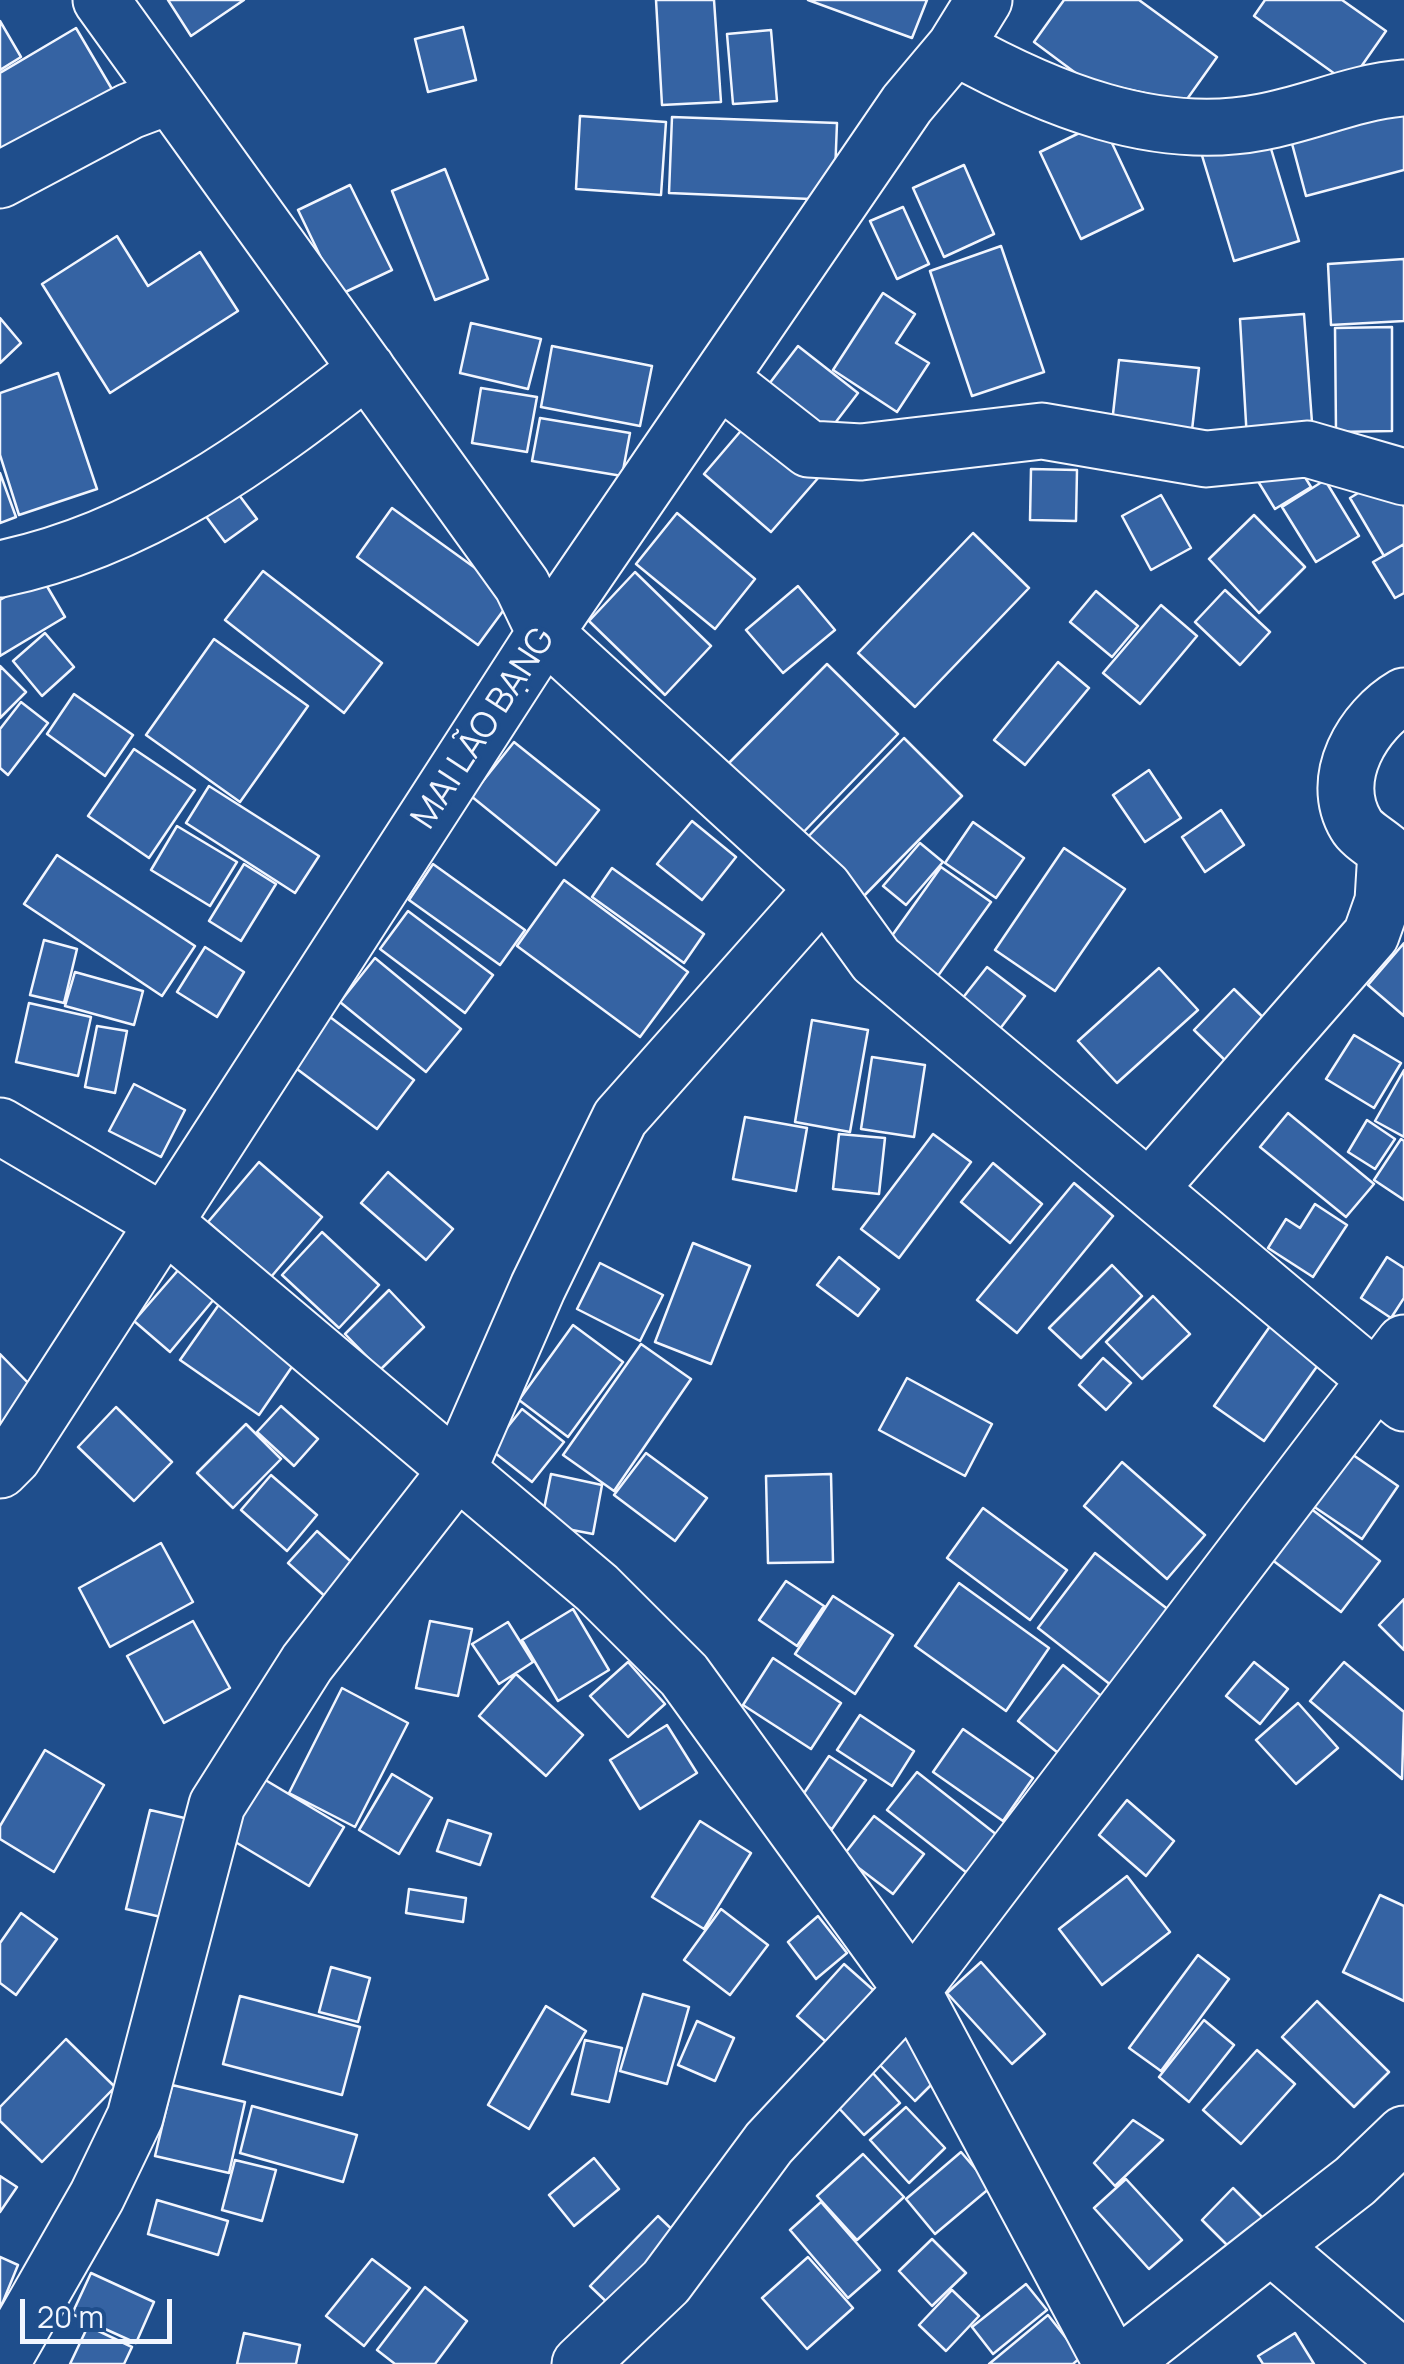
<!DOCTYPE html>
<html>
<head>
<meta charset="utf-8">
<style>
  body { margin:0 }
  #map { position:relative; width:1404px; height:2364px; overflow:hidden; background:#1f4e8c; font-family:Manrope,sans-serif }
  canvas { display:block }
  .scale { position:absolute; left:20px; top:2299px; width:152px; height:45px; box-sizing:border-box; border:5px solid #f2f6ff; border-top:0; padding-left:12px; font-size:30px; line-height:35px; white-space:nowrap; color:#f2f6ff; -webkit-text-stroke:8px #1f4e8c; paint-order:stroke }
</style>
</head>
<body>
<div id="map">
<canvas width="1404" height="2364"></canvas>
<div class="scale">20 m</div>
</div>
<script>
const ctx = document.querySelector('canvas').getContext('2d');
ctx.lineJoin = 'round';
function fillPath(path, color) {
  ctx.fillStyle = color;
  ctx.fill(path, 'evenodd');
}
function stroke(path, color, width, dash) {
  ctx.strokeStyle = color;
  ctx.lineWidth = width;
  ctx.lineCap = dash ? 'butt' : 'round';
  ctx.setLineDash(dash || []);
  ctx.stroke(path);
}
function write(font, color, halo, rows, align = 'center') {
  ctx.font = font + ' Manrope,sans-serif';
  ctx.lineWidth = 8;
  ctx.setLineDash([]);
  ctx.textBaseline = 'middle';
  ctx.strokeStyle = halo;
  ctx.fillStyle = color;
  for (const [text, x, y, turn = 0] of rows) {
    ctx.save();
    ctx.translate(x, y);
    ctx.rotate((+turn || 0) * Math.PI / 180);
    ctx.textAlign = isNaN(turn) ? turn : align;
    if (halo) ctx.strokeText(text, 0, 0);
    ctx.fillText(text, 0, 0);
    ctx.restore();
  }
}
const building = new Path2D(`
  M168,0H244L191,36Z
  M656,0H714L721,102L662,105Z
  M808,0H927L912,38Z
  M1064,0H1139L1217,57L1185,102L1085,80L1034,42Z
  M1265,0H1342L1386,31L1349,84L1254,16Z
  M0,21L21,57L0,70Z
  M463,27L476,80L428,92L415,39Z
  M76,28L116,96L0,166V73Z
  M771,30L777,101L733,104L727,34Z
  M1404,94V170L1306,196L1287,125Z
  M580,116L666,122L661,195L576,189Z
  M672,117L837,123L834,200L669,193Z
  M1102,122L1143,209L1081,239L1040,152Z
  M1265,129L1299,241L1234,261L1200,149Z
  M964,165L994,234L944,257L913,188Z
  M445,169L488,279L435,300L392,191Z
  M350,185L392,270L339,295L298,210Z
  M903,207L929,264L897,279L870,221Z
  M117,236L148,286L200,252L238,311L110,393L42,284Z
  M1001,246L1044,372L972,396L930,271Z
  M1404,259V321L1331,325L1328,264Z
  M883,293L915,314L896,343L929,363L897,412L833,370Z
  M1304,314L1313,436L1247,440L1240,319Z
  M0,318L21,343L0,363Z
  M471,323L541,339L528,389L460,373Z
  M1392,327V431L1336,432L1335,328Z
  M552,346L652,366L640,426L541,407Z
  M798,346L858,393L829,431L769,384Z
  M1119,360L1199,368L1192,430L1112,423Z
  M58,373L97,489L19,515L0,455V393Z
  M481,388L537,397L527,452L472,443Z
  M540,418L630,433L622,476L532,461Z
  M751,419L819,477L771,532L704,474Z
  M1292,456L1311,487L1275,509L1256,478Z
  M1031,469L1077,470L1076,521L1030,520Z
  M0,473L16,517L0,523Z
  M1386,476L1404,507V544L1384,556L1350,498Z
  M1325,480L1359,536L1316,562L1282,507Z
  M236,491L257,519L225,542L205,515Z
  M1161,495L1191,548L1151,570L1122,516Z
  M392,508L514,596L478,645L357,557Z
  M677,513L755,579L715,629L636,564Z
  M1254,515L1305,567L1259,613L1209,559Z
  M973,533L1029,588L915,707L858,653Z
  M1404,544V593L1395,598L1373,562Z
  M263,571L382,663L344,713L225,620Z
  M635,572L711,646L665,695L589,621Z
  M41,576L65,617L0,656V600Z
  M798,586L835,630L783,673L746,630Z
  M1225,590L1270,632L1240,665L1195,622Z
  M1096,591L1138,626L1112,657L1070,622Z
  M1161,605L1197,636L1140,704L1103,673Z
  M45,633L74,667L42,696L13,661Z
  M214,639L308,706L240,802L146,735Z
  M1058,662L1089,688L1025,765L994,740Z
  M827,664L898,734L794,842L722,770Z
  M0,666L26,692L0,718Z
  M74,694L133,735L105,776L47,734Z
  M21,702L48,723L8,775L0,768V729Z
  M904,738L962,796L857,903L799,846Z
  M514,742L599,810L556,865L471,796Z
  M134,749L195,790L149,858L88,816Z
  M1149,770L1181,818L1145,842L1113,795Z
  M209,786L319,856L295,893L186,823Z
  M1221,810L1244,845L1205,872L1182,837Z
  M692,821L736,857L702,900L657,864Z
  M973,822L1024,858L996,898L945,863Z
  M177,826L237,862L210,906L151,870Z
  M920,843L943,862L906,905L883,886Z
  M1064,848L1125,889L1055,991L995,950Z
  M57,855L195,946L162,996L24,904Z
  M244,864L276,884L241,941L209,921Z
  M433,864L525,930L500,965L409,900Z
  M941,867L991,902L935,980L886,944Z
  M612,868L704,934L684,963L592,897Z
  M564,880L688,972L640,1037L517,946Z
  M408,911L493,975L465,1013L380,949Z
  M44,940L77,949L64,1003L30,995Z
  M1404,943V1016L1368,985Z
  M205,947L244,972L217,1017L177,992Z
  M375,958L461,1029L426,1072L340,1002Z
  M987,967L1025,996L996,1034L958,1004Z
  M1159,968L1198,1010L1117,1083L1078,1041Z
  M75,972L143,991L134,1025L65,1006Z
  M1234,989L1275,1029L1235,1070L1194,1030Z
  M29,1003L91,1017L78,1076L16,1062Z
  M330,1017L414,1080L377,1129L293,1066Z
  M812,1020L868,1030L850,1132L795,1122Z
  M97,1026L127,1031L115,1093L85,1087Z
  M1354,1035L1401,1063L1374,1108L1326,1079Z
  M872,1057L925,1065L914,1137L861,1129Z
  M1404,1070V1137L1375,1121Z
  M134,1084L185,1110L161,1157L109,1131Z
  M1288,1113L1374,1184L1346,1217L1260,1147Z
  M745,1117L807,1128L796,1191L733,1179Z
  M1367,1120L1395,1139L1375,1169L1348,1152Z
  M839,1134L885,1138L879,1194L833,1189Z
  M933,1134L971,1162L899,1258L861,1229Z
  M1401,1139L1404,1141V1200L1374,1180Z
  M259,1162L322,1217L271,1277L208,1222Z
  M993,1163L1042,1204L1010,1243L961,1202Z
  M388,1172L453,1229L426,1260L361,1203Z
  M1074,1183L1113,1216L1017,1333L977,1300Z
  M1315,1204L1347,1225L1313,1277L1268,1248L1286,1219L1300,1228Z
  M322,1232L379,1285L339,1328L282,1275Z
  M693,1243L750,1266L711,1364L655,1342Z
  M839,1257L879,1289L858,1316L817,1285Z
  M1387,1257L1404,1268V1298L1391,1318L1361,1298Z
  M600,1263L663,1295L640,1341L577,1309Z
  M1112,1265L1142,1296L1081,1358L1049,1328Z
  M180,1268L215,1298L170,1352L134,1321Z
  M389,1290L424,1327L380,1370L345,1334Z
  M1153,1296L1190,1334L1142,1379L1106,1342Z
  M220,1303L298,1358L259,1415L180,1360Z
  M1273,1322L1323,1358L1264,1441L1214,1406Z
  M573,1325L623,1362L568,1437L519,1400Z
  M641,1344L691,1379L614,1491L563,1455Z
  M0,1354L35,1390L0,1426Z
  M1103,1358L1131,1383L1106,1410L1079,1385Z
  M907,1378L992,1424L965,1476L879,1430Z
  M281,1406L318,1439L294,1466L257,1432Z
  M116,1407L172,1462L134,1501L78,1447Z
  M522,1409L564,1442L532,1482L490,1449Z
  M246,1424L281,1459L233,1508L197,1473Z
  M1343,1448L1398,1486L1362,1539L1307,1502Z
  M646,1453L707,1498L675,1541L614,1495Z
  M1122,1462L1205,1535L1167,1579L1084,1506Z
  M551,1474L602,1485L593,1534L541,1524Z
  M831,1474L833,1562L768,1563L766,1476Z
  M271,1475L317,1515L287,1551L241,1510Z
  M1306,1505L1380,1561L1341,1612L1267,1556Z
  M983,1508L1067,1570L1030,1620L947,1558Z
  M317,1531L368,1577L339,1609L288,1563Z
  M161,1543L193,1602L110,1647L79,1588Z
  M1095,1553L1174,1614L1116,1689L1038,1628Z
  M786,1581L824,1606L797,1646L759,1620Z
  M959,1583L1049,1648L1006,1711L915,1646Z
  M833,1596L893,1635L855,1694L795,1654Z
  M1404,1599V1650L1379,1625Z
  M573,1609L609,1670L558,1701L522,1640Z
  M193,1621L230,1688L164,1723L127,1656Z
  M430,1621L472,1629L458,1696L416,1688Z
  M508,1622L533,1662L499,1684L472,1644Z
  M773,1658L841,1703L811,1749L743,1705Z
  M628,1662L665,1704L628,1737L590,1696Z
  M1254,1662L1288,1689L1260,1724L1226,1696Z
  M1344,1662L1404,1712L1402,1779L1310,1701Z
  M1063,1665L1116,1708L1072,1764L1018,1721Z
  M516,1674L583,1735L546,1776L479,1716Z
  M342,1688L408,1723L355,1827L289,1793Z
  M1298,1703L1338,1748L1296,1784L1256,1740Z
  M860,1715L914,1751L892,1786L837,1750Z
  M667,1725L697,1773L640,1809L610,1760Z
  M963,1729L1033,1778L1003,1821L933,1772Z
  M45,1750L104,1785L54,1872L0,1839V1826Z
  M829,1756L866,1780L832,1829L796,1805Z
  M917,1772L997,1835L967,1873L887,1810Z
  M392,1774L432,1798L399,1854L359,1830Z
  M257,1775L344,1827L309,1886L222,1834Z
  M1127,1800L1174,1841L1146,1876L1099,1835Z
  M150,1810L193,1820L170,1919L126,1909Z
  M874,1816L924,1854L893,1894L843,1856Z
  M448,1820L491,1834L480,1865L437,1851Z
  M700,1821L751,1853L704,1929L652,1897Z
  M1127,1876L1170,1932L1102,1985L1059,1929Z
  M409,1889L466,1898L463,1922L406,1913Z
  M1380,1895L1404,1906V2001L1343,1972Z
  M721,1909L768,1945L730,1995L684,1960Z
  M21,1913L57,1939L16,1995L0,1983V1943Z
  M818,1916L847,1953L816,1979L788,1942Z
  M1198,1955L1229,1979L1161,2071L1129,2048Z
  M981,1962L1045,2034L1012,2064L947,1993Z
  M844,1964L880,1996L833,2048L797,2016Z
  M331,1967L370,1978L358,2022L319,2012Z
  M643,1994L689,2007L667,2084L620,2071Z
  M240,1996L360,2027L342,2095L223,2064Z
  M1317,2001L1389,2072L1354,2107L1282,2037Z
  M546,2006L586,2031L529,2129L488,2105Z
  M1204,2020L1234,2045L1189,2102L1159,2077Z
  M697,2021L734,2038L715,2081L678,2065Z
  M903,2036L941,2075L915,2101L876,2061Z
  M66,2039L115,2087L42,2162L0,2121V2107Z
  M585,2040L622,2048L609,2102L572,2094Z
  M1257,2050L1295,2084L1241,2144L1203,2110Z
  M871,2071L900,2103L864,2135L835,2104Z
  M172,2085L245,2102L229,2173L155,2156Z
  M252,2106L357,2135L343,2182L240,2153Z
  M906,2107L945,2148L909,2183L870,2140Z
  M1133,2120L1163,2140L1115,2186L1094,2163Z
  M961,2152L991,2187L935,2234L906,2199Z
  M863,2154L904,2197L857,2240L817,2196Z
  M594,2158L619,2189L574,2226L549,2195Z
  M235,2160L276,2170L262,2221L222,2210Z
  M0,2176L17,2187L0,2212Z
  M1126,2179L1182,2240L1149,2269L1094,2208Z
  M1233,2188L1268,2223L1236,2254L1202,2220Z
  M157,2200L228,2221L218,2255L148,2234Z
  M821,2202L880,2270L848,2298L790,2230Z
  M658,2216L683,2240L615,2310L590,2286Z
  M932,2239L966,2273L932,2306L899,2271Z
  M0,2257L18,2265L0,2309Z
  M808,2257L853,2308L807,2349L762,2298Z
  M372,2259L410,2288L364,2346L326,2316Z
  M91,2273L154,2302L136,2343L72,2314Z
  M1026,2284L1047,2310L993,2354L972,2327Z
  M425,2287L467,2321L435,2364H395L377,2350Z
  M952,2290L979,2316L946,2351L919,2325Z
  M1048,2315L1081,2357L1073,2364H989Z
  M88,2326L132,2347L124,2364H70Z
  M244,2333L300,2345L296,2364H237Z
  M1295,2333L1314,2364H1263L1258,2356Z`);
const minor = new Path2D(`
  M101,0L522,585L545,633L824,888L876,960L1404,1403
  M955,47C1047,98 1155,143 1262,122C1311,113 1354,92 1404,88
  M0,180L130,111L170,96
  M721,380L809,449L861,452L1042,431L1206,459L1307,449L1404,477
  M0,569C141,540 256,456 367,369
  M0,1126L165,1223L597,1588L684,1675L912,1990L769,2143L666,2282L580,2364
  M1149,1189L1371,935L1383,901L1386,851C1378,844 1361,834 1356,825C1328,778 1363,720 1404,696
  M0,1470L13,1457L545,633L907,104L955,47L984,0
  M1271,2246L1355,2181L1404,2134
  M1,2364L97,2196L135,2117L217,1805L307,1663L459,1468L538,1287L620,1118L824,888
  M1112,2364L912,1990L1404,1343
  M1121,2364L1271,2246L1404,2359`);
const streetNames = [
  ["MAI LÃO BẠNG",484,729,-57]
];
fillPath(building, '#3563a3');
stroke(building, '#f2f6ff', 2.5);
stroke(minor, '#f2f6ff', 59);
stroke(minor, '#1f4e8c', 55);
write('35px', '#f2f6ff', '#1f4e8c', streetNames);
</script>
</body>
</html>
